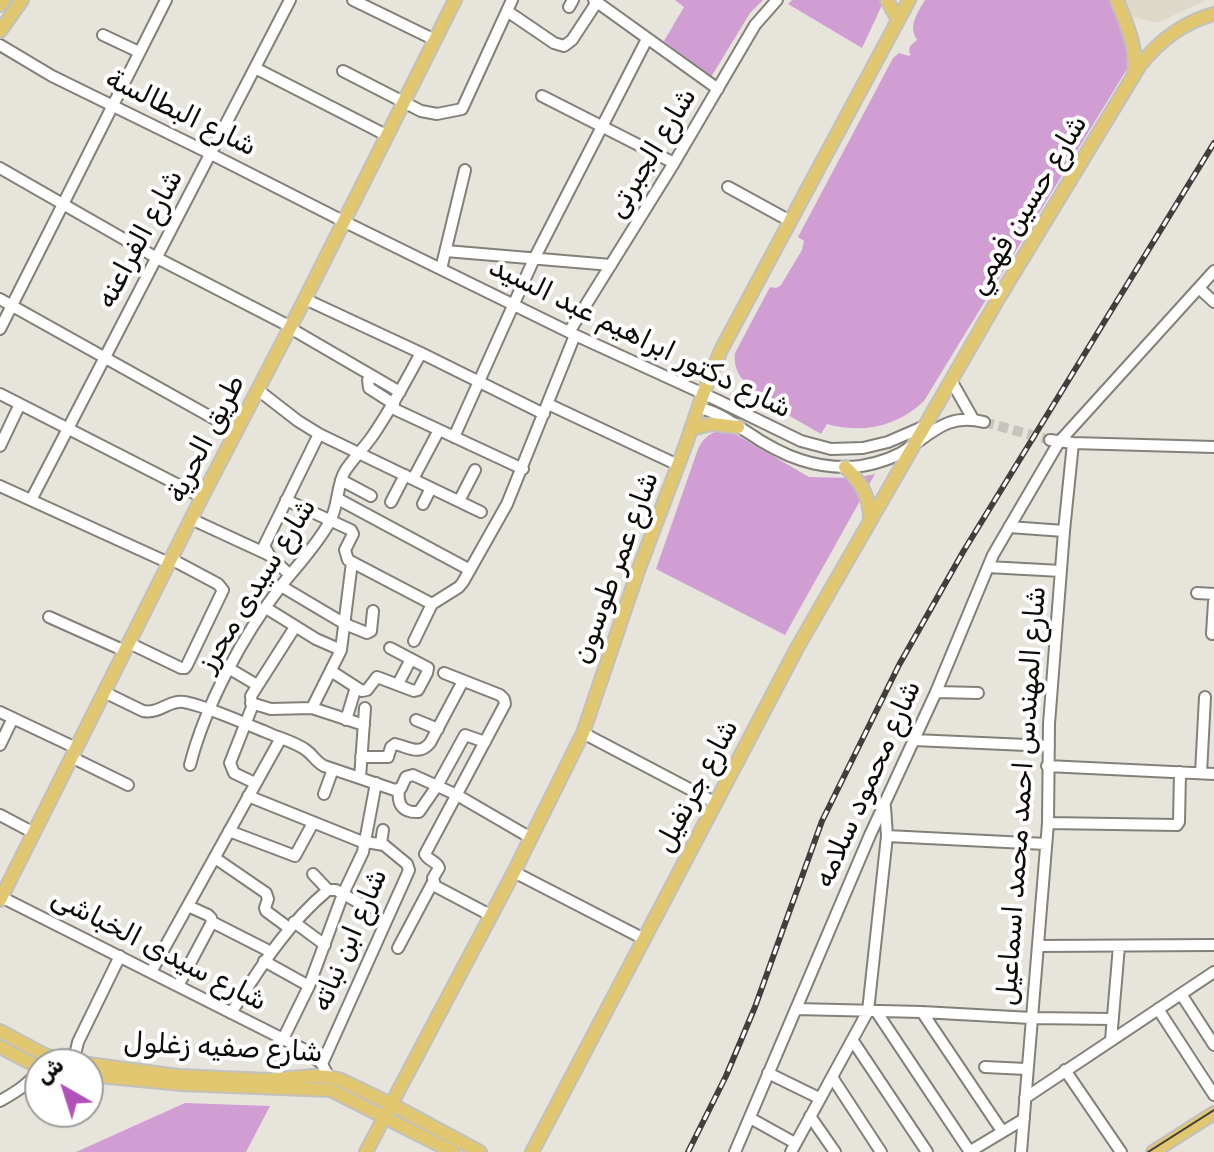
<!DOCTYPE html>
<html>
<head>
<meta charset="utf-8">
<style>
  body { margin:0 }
  #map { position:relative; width:1214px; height:1152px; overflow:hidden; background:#e7e4dc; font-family:Rubik,"Noto Naskh Arabic",sans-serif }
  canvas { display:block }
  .north { position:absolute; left:24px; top:1048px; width:80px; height:80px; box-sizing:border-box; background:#fff; border:2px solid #9e9e9d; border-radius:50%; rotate:321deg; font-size:22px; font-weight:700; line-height:32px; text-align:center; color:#0d0c09 }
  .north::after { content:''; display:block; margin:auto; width:28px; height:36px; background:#b151b9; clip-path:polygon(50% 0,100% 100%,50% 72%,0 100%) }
</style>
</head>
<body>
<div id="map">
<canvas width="1214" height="1152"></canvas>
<div class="north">ش</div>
</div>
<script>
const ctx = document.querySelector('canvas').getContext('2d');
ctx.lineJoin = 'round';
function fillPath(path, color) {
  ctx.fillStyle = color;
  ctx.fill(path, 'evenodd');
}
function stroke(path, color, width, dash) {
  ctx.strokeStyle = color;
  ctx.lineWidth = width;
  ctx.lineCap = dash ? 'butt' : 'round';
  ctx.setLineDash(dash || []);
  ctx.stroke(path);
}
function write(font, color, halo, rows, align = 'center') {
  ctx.font = font + ' Rubik,"Noto Naskh Arabic",sans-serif';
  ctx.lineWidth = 8;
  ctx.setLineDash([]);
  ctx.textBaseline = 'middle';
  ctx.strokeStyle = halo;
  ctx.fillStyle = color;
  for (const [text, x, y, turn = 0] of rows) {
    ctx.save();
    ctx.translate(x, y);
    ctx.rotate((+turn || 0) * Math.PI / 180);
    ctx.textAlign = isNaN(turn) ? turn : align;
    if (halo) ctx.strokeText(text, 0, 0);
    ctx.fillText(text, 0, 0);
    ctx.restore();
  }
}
const built = new Path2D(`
  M1122,0H1206L1158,23L1134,17L1125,8Z`);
const green = new Path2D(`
  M675,0H763L750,13L711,77L664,41L684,7Z
  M792,0H882L883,3L862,48L788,4Z
  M925,0H1111C1119,22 1132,45 1127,69L924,401C897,427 862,434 827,424L821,434L788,415L792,407C768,396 731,387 735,353L770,287L776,288L781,285L802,250L804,241L798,237L893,58L899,53L909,56L911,54L909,52L910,46L917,40C908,25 917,14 925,0Z
  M720,430L730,431L809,477L855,478L875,474L785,635L656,569L698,449C703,438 709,434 720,430Z
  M185,1103L270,1106L246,1152H76Z`);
const minorTunnel = new Path2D(`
  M984,422L1050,440`);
const minor = new Path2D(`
  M353,0L435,40
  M594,0L718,89
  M569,7L573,0
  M507,11L554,43L564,46L572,40L597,2
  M103,35L139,52
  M0,45L52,76L211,154L343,221L575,335L717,400L801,441L831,449L863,448L888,442L925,426
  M255,68L386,135
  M343,71L421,111L437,114L462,109L512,0
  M542,96L674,163
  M0,168L157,258L291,327
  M728,187L790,221
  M446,251L611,265
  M441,269L465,170
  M1199,288L1214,302
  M0,299L236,431
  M305,299L421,353L544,414
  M290,328L400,392
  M0,329L166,0
  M569,332L674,163L755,25L777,0
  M371,375L368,380L369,388L394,404
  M952,382L973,419
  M258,390L298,421L319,434L481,512
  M0,394L202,497
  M548,404L678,465
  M392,408L523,469
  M698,408C717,411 731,422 747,432C782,456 817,471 861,466C879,463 897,457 912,446C936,429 950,414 984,422
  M454,437L534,259L647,39
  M1050,440L1073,443L1214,447
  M0,446L20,404
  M413,479L439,430
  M341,480L371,496
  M0,486L169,563
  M338,499L470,570
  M31,500L290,0
  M286,500L351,530L353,534L345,550L348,560L432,604
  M459,501L475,470
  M391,502L405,475
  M423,504L431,488
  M191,519L269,555
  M1009,527L1064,531
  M988,567L1061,571
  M290,575L270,556L264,546L319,434
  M281,586L345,624L367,633L371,631L373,611
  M1197,593L1214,594
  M266,608L316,639L341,650
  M49,617L125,651
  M1212,634L1214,602
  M414,641L432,604L459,587L463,582L507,504L575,335
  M129,643L181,668H185L187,665L223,590L218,584L171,559
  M230,669L257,685
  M331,671L362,691L367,690L377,677L414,691L418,690L427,673L428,668L390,648
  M444,673L500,695L504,699L505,704L425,854C428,861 437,861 439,868L433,878L435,886L490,915
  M398,684L411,659
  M104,692L143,711C160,714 168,700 184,702C207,706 243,723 266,732C279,738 295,742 306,750C313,755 316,762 324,766L395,790L401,788L406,777L413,775L457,795L531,838
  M936,692L978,693
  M251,703L271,709L312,708L364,725
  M312,708L341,650L352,562
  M0,712L76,748
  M346,720L356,687
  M416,720L438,729
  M583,733L716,803
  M914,740L1049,746
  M0,745L13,718
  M71,757L128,785
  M361,757H388L391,747L395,744C408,747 419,756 430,743L463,681
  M190,765C205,706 243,635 281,586C297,566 316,546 329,523C339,507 336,486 345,471C353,459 363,449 371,438C390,411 405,382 421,353
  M1047,766L1214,774
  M1201,773L1205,697
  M360,778L365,708
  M255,783L234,773L230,763L252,707L251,696L295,627
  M399,790C397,805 403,813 419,812L437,786L465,735L485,742
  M324,794L333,769
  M248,796L360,841L384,845L407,864L409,870L406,877L322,1064
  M0,815L34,833
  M1048,823L1177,825L1179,822L1180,772
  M229,831L295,856L313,823
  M887,836L1046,844
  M381,843L383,830
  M215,858L266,893L268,899L265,908L266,911L289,928
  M514,872L644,939
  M313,874L328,890
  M1,897L305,1050L322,1064L329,1077
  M212,922L271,952
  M294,922L325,945
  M1038,946L1214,945
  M398,948L433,882
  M264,961L309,986
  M151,972L281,738
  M178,986L212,922L211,918L208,915L188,906
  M1181,994L1214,1045
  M796,1009L922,1012L1031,1018L1113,1019
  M1158,1009L1214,1095
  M876,1011L970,1152
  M922,1012L1002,1131
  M231,1013C260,968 287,924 328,890H336L368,908
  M283,1039L309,986L343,894L363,852L376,783
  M1111,1040L1119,946
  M853,1041L927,1152
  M76,1064L75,1055L78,1042L120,956
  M985,1067L1026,1069
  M1065,1070L1121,1152
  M768,1073L819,1098
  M832,1077L881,1152
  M1025,1098L1214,972
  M0,1101C16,1092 29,1084 40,1069
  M810,1116L835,1152
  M750,1118L795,1143
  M735,1152L870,835L936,692L993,555L1059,442L1214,271
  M791,1152L868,1011L887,836L885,807
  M969,1152L1024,1119
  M1021,1152L1048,823L1049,724L1064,531L1073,443`);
const major = new Path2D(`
  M887,0L898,20
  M1117,0C1126,24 1138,47 1134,73
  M0,5L4,0
  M0,31L22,0
  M691,429L712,424L738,427
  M845,467C861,482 870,497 870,519
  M0,900L202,497L305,299L455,0
  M0,1031L45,1055L59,1060L178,1076L268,1080L313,1076L329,1077L341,1080L391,1104L480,1152
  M0,1047L40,1068
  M88,1075L182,1084L331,1090L453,1152
  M366,1152L514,872L583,733L638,571L686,444L703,394L721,350L909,0
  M532,1152L797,648L998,299L1140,65C1160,40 1184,22 1214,14
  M1153,1152L1214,1113`);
const tram = new Path2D(`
  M1148,1152L1214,1110`);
const rail = new Path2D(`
  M688,1152L726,1076L755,1007L822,821L899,665L963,552L1214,143`);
const streetNames = [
  ["شارع البطالسة",181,113,26],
  ["شارع الجبرتى",652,153,-59],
  ["شارع حسين فهمي",1028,205,-59],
  ["شارع الفراعنه",140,239,-62],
  ["شارع دكتور ابراهيم عبد السيد",640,338,26],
  ["طريق الحرية",206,439,-63],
  ["شارع عمر طوسون",616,568,-70],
  ["شارع سيدى محرز",257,585,-58],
  ["شارع محمود سلامه",868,784,-66],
  ["شارع جرنفيل",697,786,-62],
  ["شارع المهندس احمد محمد اسماعيل",1022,796,-86],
  ["شارع ابن نباته",350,940,-67],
  ["شارع سيدى الخباشى",159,950,27],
  ["شارع صفيه زغلول",223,1048,3]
];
fillPath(built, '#ded8c9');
fillPath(green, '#d19ed4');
stroke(minorTunnel, '#c6c4bc', 10, [10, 5]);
stroke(minor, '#838079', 14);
stroke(major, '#c0c0bf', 16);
stroke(minor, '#fff', 10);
stroke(major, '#e2c771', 12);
stroke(tram, '#403f3b', 2);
stroke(rail, '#403f3b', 6);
stroke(rail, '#fff', 3, [9]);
write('28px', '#0d0c09', '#fff', streetNames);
</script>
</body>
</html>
